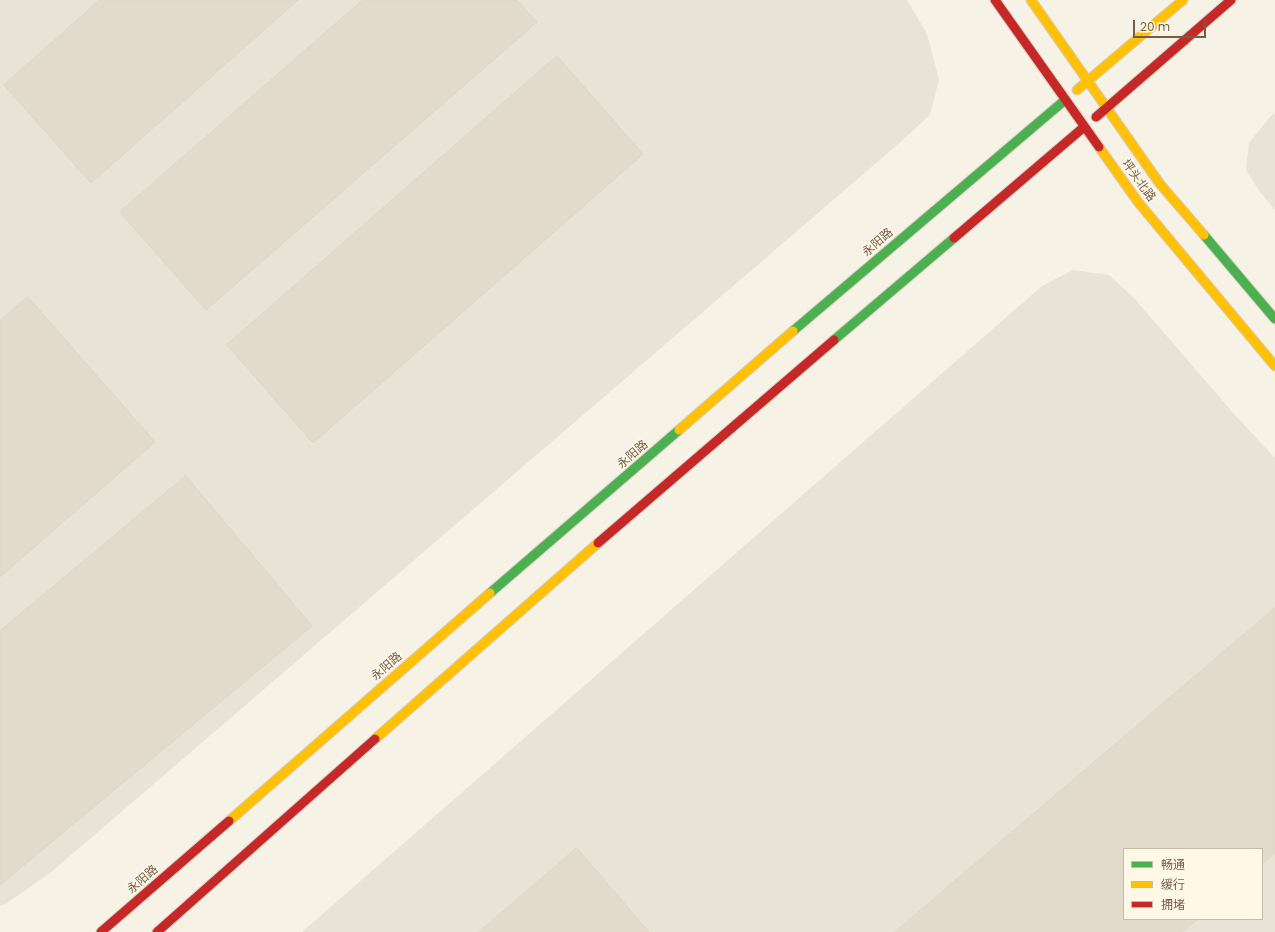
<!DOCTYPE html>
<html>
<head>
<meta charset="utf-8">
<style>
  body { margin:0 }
  #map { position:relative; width:1275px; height:932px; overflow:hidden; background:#f7f2e6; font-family:Poppins,"Noto Sans SC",sans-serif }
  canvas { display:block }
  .legend { position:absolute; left:1123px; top:848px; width:140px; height:72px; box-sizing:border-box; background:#fff8e7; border:1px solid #c7baa7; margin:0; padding:5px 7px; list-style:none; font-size:12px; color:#745c47 }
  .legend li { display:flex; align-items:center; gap:8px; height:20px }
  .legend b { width:20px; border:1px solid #c7baa7 }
  .scale { position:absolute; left:1133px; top:20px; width:73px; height:18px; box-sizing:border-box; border:2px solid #745c47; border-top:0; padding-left:5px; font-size:12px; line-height:14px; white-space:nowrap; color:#745c47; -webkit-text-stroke:3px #fff8e7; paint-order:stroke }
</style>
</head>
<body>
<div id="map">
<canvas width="1275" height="932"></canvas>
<ul class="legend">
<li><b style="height:5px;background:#4caf50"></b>畅通</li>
<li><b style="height:5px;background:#ffc107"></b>缓行</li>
<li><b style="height:5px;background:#c62828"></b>拥堵</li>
</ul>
<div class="scale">20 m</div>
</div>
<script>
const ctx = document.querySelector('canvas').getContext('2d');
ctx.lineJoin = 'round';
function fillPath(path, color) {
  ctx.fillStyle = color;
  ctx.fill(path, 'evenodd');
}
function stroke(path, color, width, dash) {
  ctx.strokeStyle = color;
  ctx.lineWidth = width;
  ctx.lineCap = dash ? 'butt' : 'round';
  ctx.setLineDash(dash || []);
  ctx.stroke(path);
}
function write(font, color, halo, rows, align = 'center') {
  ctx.font = font + ' Poppins,"Noto Sans SC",sans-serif';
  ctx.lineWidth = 3;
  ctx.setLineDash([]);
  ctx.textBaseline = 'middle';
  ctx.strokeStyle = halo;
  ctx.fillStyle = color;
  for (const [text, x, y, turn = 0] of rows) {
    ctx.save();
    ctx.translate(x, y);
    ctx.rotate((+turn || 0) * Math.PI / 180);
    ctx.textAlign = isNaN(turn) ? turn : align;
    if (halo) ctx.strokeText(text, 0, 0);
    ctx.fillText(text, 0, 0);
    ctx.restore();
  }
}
const industrial = new Path2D(`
  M0,0H907L927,34L939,79L930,115L896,146L49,874L7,903L0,906Z
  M1275,113V210L1260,192L1246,170L1249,143L1270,117Z
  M1073,270L1109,275L1134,298L1234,414L1275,458V932H302L1042,286ZM1124,849H1262V919H1124Z`);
const building = new Path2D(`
  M100,0H298L91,183L4,85Z
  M363,0H517L537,22L206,310L120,212Z
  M557,56L643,154L313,443L227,345Z
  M28,297L155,442L0,577V321Z
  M186,476L312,626L0,885V631Z
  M1275,608V853L1262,864V849H1124V919H1198L1182,932H895Z
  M577,848L649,932H479Z`);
const fast = new Path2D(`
  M1204,235L1275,319
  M793,331L1065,100
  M834,340L954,238
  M490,593L679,430`);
const slow = new Path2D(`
  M1031,0L1160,184L1204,235
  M1077,90L1183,0
  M1099,147L1138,202L1275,366
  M679,430L793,331
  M375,739L598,543
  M229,821L490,593`);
const jam = new Path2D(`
  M995,0L1099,147
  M1096,117L1231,0
  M954,238L1084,127
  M598,543L834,340
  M101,932L229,821
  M157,932L375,739`);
const streetNames = [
  ["坪头北路",1138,181,54],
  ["永阳路",878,243,-41],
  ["永阳路",633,455,-41],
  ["永阳路",387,667,-41],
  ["永阳路",143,880,-41]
];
fillPath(industrial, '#e9e2d7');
fillPath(building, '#e3dace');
stroke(building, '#dfd5c9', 1);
stroke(fast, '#d7cec3', 11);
stroke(slow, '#d7cec3', 11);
stroke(jam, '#d7cec3', 11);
stroke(fast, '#4caf50', 9);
stroke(slow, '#ffc107', 9);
stroke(jam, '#c62828', 9);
write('12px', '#745c47', '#fff8e7', streetNames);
</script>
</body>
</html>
